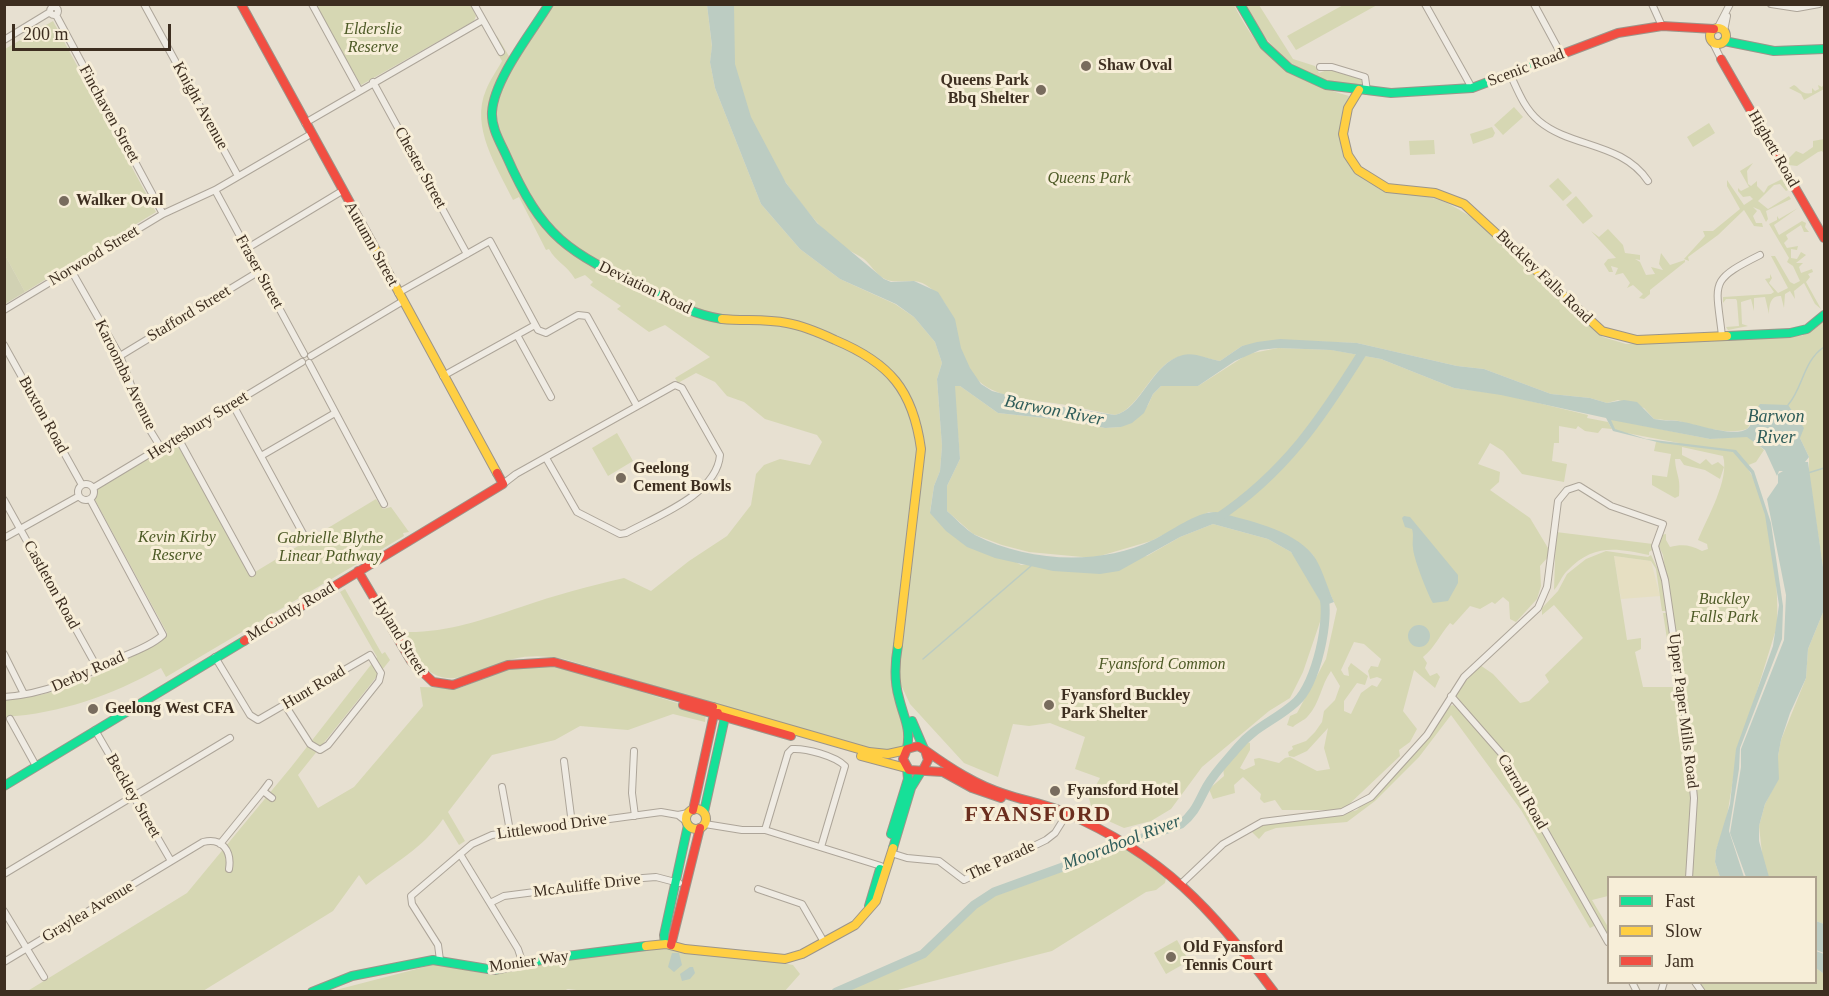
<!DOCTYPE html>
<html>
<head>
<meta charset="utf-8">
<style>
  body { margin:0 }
  #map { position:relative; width:1829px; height:996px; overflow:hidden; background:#e7e0d1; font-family:Georgia,serif }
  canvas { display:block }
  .frame { position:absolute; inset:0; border:6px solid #3d2e20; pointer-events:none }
  .legend { position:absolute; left:1607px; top:876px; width:210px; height:108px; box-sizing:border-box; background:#f7eed8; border:2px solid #ada18e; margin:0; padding:8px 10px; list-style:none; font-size:18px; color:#3d2e20 }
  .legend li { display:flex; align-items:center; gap:12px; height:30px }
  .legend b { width:30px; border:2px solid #ada18e }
  .scale { position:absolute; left:12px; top:24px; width:159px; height:27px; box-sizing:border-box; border:3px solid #3d2e20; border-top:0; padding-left:8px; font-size:18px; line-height:21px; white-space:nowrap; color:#3d2e20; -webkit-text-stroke:4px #f7eed8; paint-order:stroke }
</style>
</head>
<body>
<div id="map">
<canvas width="1829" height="996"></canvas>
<div class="frame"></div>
<ul class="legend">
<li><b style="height:8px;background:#16e098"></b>Fast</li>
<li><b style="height:8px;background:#ffcf43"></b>Slow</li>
<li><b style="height:8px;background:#f24e42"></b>Jam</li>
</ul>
<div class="scale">200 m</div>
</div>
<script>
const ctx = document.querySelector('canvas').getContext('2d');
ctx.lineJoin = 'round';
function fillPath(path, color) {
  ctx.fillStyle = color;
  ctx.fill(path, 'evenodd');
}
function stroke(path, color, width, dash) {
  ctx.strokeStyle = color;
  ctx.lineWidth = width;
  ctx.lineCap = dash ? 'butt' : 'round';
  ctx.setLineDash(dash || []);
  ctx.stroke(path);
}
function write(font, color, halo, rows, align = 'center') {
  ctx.font = font + ' Georgia,serif';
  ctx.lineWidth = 6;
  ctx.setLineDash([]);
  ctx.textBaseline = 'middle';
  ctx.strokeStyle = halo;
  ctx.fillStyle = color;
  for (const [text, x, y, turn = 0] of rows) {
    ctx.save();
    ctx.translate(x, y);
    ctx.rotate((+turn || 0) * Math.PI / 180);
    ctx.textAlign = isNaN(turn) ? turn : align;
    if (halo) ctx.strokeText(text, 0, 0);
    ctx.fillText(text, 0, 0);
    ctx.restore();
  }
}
const farmland = new Path2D(`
  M1614,556L1651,561L1660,596L1621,599Z`);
const green = new Path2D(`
  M549,4L707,5L712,47L710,62L715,88L761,204L800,249L840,279L895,304L914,317L935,342L942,363L937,379L942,446L940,471L934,486L930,512L1021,565L1147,556L1180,537L1213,524L1268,539L1291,552L1299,562L1323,606L1322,616L1303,672L1290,698L1269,711L1202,767L1171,809L1151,821L1124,828L1093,814L1089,798L1100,778L1075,769L1085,737L1050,723L1029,726L1013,724L998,777L964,763L910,704L902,687L897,683L909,726L907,749L895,751L860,747L564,659C547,656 530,655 513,659C487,666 454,690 429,671C417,662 411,645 404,632C446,633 482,620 521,607C555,595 590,586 624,578L651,591L689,561L727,536L751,505L756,474L764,465L780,459L810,465L822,442L817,435L765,419L744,402L727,396L715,382L696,373L678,383L675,378L710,357L665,325L649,332L617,309L621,306L590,285L593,282L585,275L575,279C567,265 556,262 549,249L546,250L519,197L513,200C497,167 470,127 486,90C490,80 497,70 502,61L490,40L497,36L513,63Z
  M1345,4L1377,5L1296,50L1287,36Z
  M314,5H471L476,16L474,21L361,85Z
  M734,5H1234C1263,61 1288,78 1349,96C1348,108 1339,121 1340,135C1344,187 1390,188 1429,197C1446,201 1459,209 1474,219L1603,337L1626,344L1802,336L1824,320V574L1809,475V457L1800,438L1758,412L1747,429C1727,435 1702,427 1682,422C1673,419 1663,421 1654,419L1644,408L1618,400L1607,403L1590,398L1551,394L1484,369L1457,366L1357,343L1303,341L1242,346L1220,361C1208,359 1196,354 1183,356C1153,360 1140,410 1115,415C1099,412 1082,408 1066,405C1022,397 973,402 960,347C954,321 950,301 926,285C913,276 896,286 883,278C875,273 871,265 864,259C854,252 842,248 833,239C787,194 746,128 734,64C731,45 734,23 734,5Z
  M1244,5H1259L1293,59L1315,66L1319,73L1330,69L1362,78L1364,84C1356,87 1346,85 1337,83C1293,75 1264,42 1244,5Z
  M53,21L156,212L25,292L5,255V49Z
  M1824,84V89L1804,100L1801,94L1789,88L1794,85C1801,89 1801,95 1812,93V88L1815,91L1819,89L1818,85L1822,87Z
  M1514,107L1523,117L1503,135L1494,125Z
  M1709,123L1715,133L1693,147L1687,137Z
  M1492,127L1495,133L1493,137L1473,144L1470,134Z
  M1824,139V154L1822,151L1818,152L1797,166L1789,165L1788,159L1796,151L1803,154L1813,147V141Z
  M1434,140L1435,154L1410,155L1409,141Z
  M1753,163L1747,171L1748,184L1751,186L1757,181V186L1764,193L1768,186L1782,179L1788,190L1786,191L1780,184L1774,185L1758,201L1768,209L1789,196L1791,199L1766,211L1768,219L1766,222L1760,210L1753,207L1757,211L1753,216L1756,223H1762L1763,227L1754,226L1744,210L1718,235L1688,257L1689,261L1684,259L1705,236L1703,231H1713L1740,209L1727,186V180L1744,205L1753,199L1750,196L1743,197L1738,191V188L1741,191L1749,187L1740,171Z
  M1558,178L1572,193L1563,201L1549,186Z
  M1576,196L1593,216L1583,224L1566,205Z
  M1798,208L1774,225L1779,235L1802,221L1806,223L1805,227L1809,232H1804L1801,225L1786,235L1788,239L1784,243L1787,248L1798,246L1797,250L1791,249V258L1797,259L1801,252L1806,255L1796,263H1803L1799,267L1801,273L1812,269L1813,272L1808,274L1810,277L1806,282L1821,309L1815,304L1804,283L1794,291L1795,299L1790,291L1785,294L1784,308L1781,296C1771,295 1769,304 1769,314L1765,297L1754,298V311L1751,299L1741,302L1742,324L1748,326L1728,330L1726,327L1739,326L1737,301L1736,299H1726L1723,303V297L1771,294L1774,292L1765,279L1770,278V274L1772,278L1769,283L1778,293L1788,288L1771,256H1775L1790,282L1794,284L1800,281L1793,266L1787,262L1789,258L1769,224L1777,220V216L1779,219Z
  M1608,229L1623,245L1625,253L1640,255V260L1635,259L1640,262L1646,275L1655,274L1651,267L1663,270L1659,264L1661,253L1670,265L1685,260V262L1650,290V294L1644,299L1639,298L1643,294L1633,285L1627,288L1630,283L1623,273L1615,275L1618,268L1611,266L1613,272H1609L1604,264L1608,259L1616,258L1591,231L1599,237Z
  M1278,348L1332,350L1381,359L1454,388L1501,394L1588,415L1587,418L1608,422L1612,429L1602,428L1598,433L1585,431L1578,426L1576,429L1559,426V443H1554L1552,461L1567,464L1564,482L1522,474L1503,451L1490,443L1478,464L1500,472L1499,482L1490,490L1530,518L1548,548V557L1540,566L1541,586L1537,599L1516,622L1510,619L1509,602L1503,597L1495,604L1492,602L1480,609L1470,606L1453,625L1450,623C1439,636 1436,646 1423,657L1427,663L1425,668L1430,676L1437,673L1440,677L1435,688L1414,670L1403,711L1417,729L1410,742L1399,750L1400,756L1343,810H1282L1275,800L1264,803L1260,799L1261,794L1243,777L1234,785L1235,793L1213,799L1209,789L1224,776L1223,767L1245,741L1250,743V750L1240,768L1244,770L1255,765L1254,759L1259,758L1279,763L1285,758L1290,757L1317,771L1330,769L1324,748L1328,728L1307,751L1294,757L1289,756L1288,752L1293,749L1292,746L1306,741L1315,732L1322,722L1324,711L1335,700L1340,686L1331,671C1321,685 1320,703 1308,716C1304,721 1298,722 1293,727L1287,725L1290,716L1297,713L1326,659L1337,609L1313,555L1299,543L1276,531L1237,518L1209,512L1151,541L1093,558L1029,552L1002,545L973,534L947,511V486L960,459L954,386H960L998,413L1072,421L1105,428L1121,427L1148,405L1153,394L1161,386H1198L1248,354ZM1354,642L1364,644L1381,659L1378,667L1371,666L1368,671L1370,679L1377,677L1382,679L1377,687L1372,685L1361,693L1351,714L1344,711V701L1357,683L1365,685L1368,676L1351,663L1348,668L1349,676L1344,675L1341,670Z
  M1610,419L1710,439L1748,436L1764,450L1756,462L1746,466C1770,498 1780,587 1777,626L1737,756L1726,822L1716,850L1715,862L1720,877H1690L1693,811L1680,678L1663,555L1657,542L1661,535L1666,534V540L1670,547C1682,544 1691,545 1702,551L1708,549L1707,544L1698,540C1707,518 1730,479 1723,456L1682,447V455L1700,464L1706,459L1712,465L1718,462L1724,467L1720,479L1705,470L1684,465L1680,459H1675C1676,476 1681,476 1679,496L1675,498L1652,485V475L1667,477L1671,454L1654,451L1656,442L1679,443L1621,432L1614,429Z
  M617,433L633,461L608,476L592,448Z
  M176,442L250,575L376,499L383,509L391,507L409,532L403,533L404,536L166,677L161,668C110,696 62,713 5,717V698C61,700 116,666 163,639L167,633L95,500L98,489Z
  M1556,532L1653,544L1654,549L1649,552V555C1615,548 1593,544 1567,571C1561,577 1559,585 1554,590Z
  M1606,551L1648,557L1651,555L1662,578L1666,611H1662L1656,569L1651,561L1614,556L1627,640L1641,638V649L1635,652L1643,687H1675L1681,698L1692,803L1687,877L1608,878V896L1592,900L1608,927V942L1596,925L1590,928L1521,810L1451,715L1419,757L1375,801L1347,822L1276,828L1265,832L1259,839L1252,832C1262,816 1336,817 1357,810L1447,707L1453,705L1467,717L1451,698L1480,665L1493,674L1520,703L1529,701L1549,682L1545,675L1583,638L1554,605L1542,615V608L1558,591L1567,574L1586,559Z
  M345,589L382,654L385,652L390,660L298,775L318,808L354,787L423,706L420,687L460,688L515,666L555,665L706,712L705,722L673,714L628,730L580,726L555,740L492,755L448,812L465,841L459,845L443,819C422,849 394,863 366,885L359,875L333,911L203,991L26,992L187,893L292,766L377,657L340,592Z
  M1824,610V924L1816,921V878L1768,877L1763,862L1759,826L1765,804L1778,779V756L1781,740L1806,678L1808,649Z
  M1663,613H1667L1677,684L1674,685Z
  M1124,847L1166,878L1165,883L1156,890L1146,892L1052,951L894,991L836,992L923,954C936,944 944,926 957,917C1007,884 1069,870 1124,847Z
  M1177,940L1189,961L1166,974L1154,953Z
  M671,947L788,964L793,965L800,974L784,992H592L568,989L561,992H328L436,964L491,975L551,962Z
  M1816,968L1824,974V991H1705L1699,983L1816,982Z`);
const cemetery = new Path2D(`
  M5,255L25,292L5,304H4Z`);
const water = new Path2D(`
  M707,5H734L735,64L751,117L786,183L817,223L884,279L891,282L914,281L938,292L955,319L961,348L970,368L981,384L992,391L1037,403L1115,415C1141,410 1152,362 1183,355C1194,352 1208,359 1220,361L1242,346L1257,342L1280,339L1357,343L1457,366L1484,369L1551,394L1590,398L1607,403L1624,400L1637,402L1654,419C1662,421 1670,420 1678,421C1694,423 1733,438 1747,429C1754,424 1755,410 1760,404L1788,405L1804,428L1800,438L1809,457L1805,462H1808L1824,574V610L1808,649L1806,678L1790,713L1781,740L1778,756L1779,779L1765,804L1759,826V841L1769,877H1746L1730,833L1741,767V749L1784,640L1786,595L1767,499L1778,483V474L1783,471H1779L1777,476L1765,450L1747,437L1710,439L1611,420L1615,429L1646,439L1736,450L1754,471L1771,523L1783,606L1782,639L1740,748L1739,769L1729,831L1744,877H1720L1715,862L1716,850L1730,804L1736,749L1773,646L1779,605L1765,515L1751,473L1733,452L1661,443L1613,431L1606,418L1501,395L1454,388L1381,359L1331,350L1278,348L1260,350L1235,361L1198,386H1161L1153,394L1144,413L1132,423L1121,427L1105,428L1072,421L998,413L960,386H955L960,459L947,486V511C955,518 965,529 975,535C1028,562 1100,566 1153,540C1172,531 1195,512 1216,512C1247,520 1292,529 1313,555C1322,567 1327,587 1334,602L1323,606L1291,552L1268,539L1213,524L1180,537L1119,571L1100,574L1053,571L995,558L967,547L946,531L930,513L934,486L940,471L942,446L937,379L942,363L935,342L914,317L896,304L840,279L800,249L761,204L715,88L710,62L712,46Z
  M1404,516L1410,517L1458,575V583L1448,601L1433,603C1428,595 1413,557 1413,548C1412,541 1414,535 1412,529L1405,527L1402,518Z
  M1408 636a11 11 0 1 1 22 0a11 11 0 1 1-22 0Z
  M1816,921L1824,924V953L1816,950Z
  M1816,951L1824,954V974L1816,968Z
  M672,953H679L682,965L674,972L668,967Z
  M690,967H693L695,973L690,979L682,981L680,974Z`);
const stream = new Path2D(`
  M1788,405C1803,388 1803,361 1824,347
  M1808,473L1824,468
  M923,659L1031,566`);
const river = new Path2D(`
  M1216,519C1285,473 1321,419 1364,350
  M836,992L923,954L974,905L994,892L1181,824C1196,812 1198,802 1207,786C1215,772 1228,759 1238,747C1254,727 1278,719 1296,702C1316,684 1331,618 1323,593`);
const street = new Path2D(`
  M144,4L238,176
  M312,4L359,90
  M474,4L501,52
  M1425,4L1472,88
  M1534,4L1561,54
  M1652,4L1662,26
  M1771,4L1797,8L1819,4
  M50 11a4 4 0 1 1 8 0a4 4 0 1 1-8 0Z
  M56,15L163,214
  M1717,29L1730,4
  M1724,31L1727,16
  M4,40L50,12
  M1712,41L1721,59
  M1320,67H1332L1365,77L1367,91
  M1510,74C1518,91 1524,108 1539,121C1571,148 1622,142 1648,181
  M373,82L467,254
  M305,123L483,20
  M215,190L304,354
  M246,249L342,191
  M71,270L120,356L145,422L161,448
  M398,293L490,241L538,330L546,333L578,315L587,316L637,406
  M4,310L163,214L215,190L311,134
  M517,335L551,397
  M1722,336C1716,282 1708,281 1760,255
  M4,345L82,485
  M120,356L258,272
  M311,356L403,301
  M309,363L384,504
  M443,376L535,325
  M233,405L307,541
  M178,438L252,573
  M261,456L335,413
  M503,484L516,474L675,385L682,388L720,455C717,494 657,516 626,533L620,534L577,512L546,458
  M78 492a8 8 0 1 1 16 0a8 8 0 1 1-16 0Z
  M93,488L302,362
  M4,500L98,669
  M4,538L79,496
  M4,654L24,694
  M215,657L250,715L258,720L370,655L381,673L379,681L328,745L320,750L310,744L285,705
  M1451,696L1501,753L1608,942
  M4,697C48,694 83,676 122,657C136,651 152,645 163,635L90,499
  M10,719L36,766
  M95,730L171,861
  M634,751L632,793L635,816
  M564,761L572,824
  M502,787L510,831
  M263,791L269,783
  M678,815L688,813
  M705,824L742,830H765L881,866
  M765,830L788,753L792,749C806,748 835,756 845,766L821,847
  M220,844L263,791L272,798
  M891,853L907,858L939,861L964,880L1046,840L1055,833L1065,817
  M460,854L518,949L523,964
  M4,874L230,738
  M1183,882L1223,844L1262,822L1342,812L1371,797L1427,735L1464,677L1538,608L1547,587L1558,501L1567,490L1579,486L1611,506L1663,524L1655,546L1665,580L1688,737L1694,798L1689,878
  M758,889L802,904L824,942
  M490,903L504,896L643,878L656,877L679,883
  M4,911L44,977
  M440,960L438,945L412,904L411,896L472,844L492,835L661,812L678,815L687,822
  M4,962L203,842C222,837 232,851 229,869
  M1632,982L1637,992
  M1695,982L1702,992
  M1661,992L1664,982`);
const fast = new Path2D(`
  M549,4C532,32 494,79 492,112C491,127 500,142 506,155C543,239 567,251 646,289C671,302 694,315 722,319
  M1240,4L1264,45L1289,68L1326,85L1391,93L1472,88L1552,58
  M1724,41L1774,51L1824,49
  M1727,336L1790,333L1807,329L1824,315
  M898,645C895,662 894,681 899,698C904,719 911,727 907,749
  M912,721L924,749
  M4,786L244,641
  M704,812L725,717
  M891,834L908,779L907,768
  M893,848L911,788L922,770
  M869,906L880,869
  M665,944L664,935L688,825
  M312,992L352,976L433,960L494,970L551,958L646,946`);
const slow = new Path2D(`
  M1710 36a8 8 0 1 1 16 0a8 8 0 1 1-16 0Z
  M1359,90L1348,108L1343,134L1348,155L1358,170L1387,188L1435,193L1464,204L1602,331L1637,340L1727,336
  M371,241L497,473
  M722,319C744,321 766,319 787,323C804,326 820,333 835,340C890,363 913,390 921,449L898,645
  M713,707L869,752L888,754L906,750
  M861,756L906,768
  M686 819a10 10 0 1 1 20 0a10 10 0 1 1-20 0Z
  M646,946L666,944L685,949L785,959L802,954L855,925L876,901L893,848`);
const jam = new Path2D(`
  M241,4L371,241
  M1552,58L1618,33L1662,26L1714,29
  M1721,59L1824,238
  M358,571L411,661L433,682L453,685L508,665L554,662L713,707
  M244,641L503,484L497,473
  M683,705L791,736
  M925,750C950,768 976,785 1005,794C1025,801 1046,804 1066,813C1163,855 1212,909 1274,992
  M923,770L928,760L925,750L918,746L907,749L903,759L909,770L943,772L972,788L1001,798
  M693,810L714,714L718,713
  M671,945L700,828`);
const markers = [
  [1086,66,6,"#786c5e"],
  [1041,90,6,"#786c5e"],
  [64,201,6,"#786c5e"],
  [621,478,6,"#786c5e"],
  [1049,705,6,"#786c5e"],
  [93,709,6,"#786c5e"],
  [1055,791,6,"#786c5e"],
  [1171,957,6,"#786c5e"]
];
const parkNames = [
  ["Elderslie",373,30],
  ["Reserve",373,48],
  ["Queens Park",1089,179],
  ["Kevin Kirby",177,538],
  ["Reserve",177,556],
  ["Gabrielle Blythe",330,539],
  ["Linear Pathway",330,557],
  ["Buckley",1724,600],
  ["Falls Park",1724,618],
  ["Fyansford Common",1162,665]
];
const poiNames = [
  ["Shaw Oval",1098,66],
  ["Queens Park",1029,81,"right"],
  ["Bbq Shelter",1029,99,"right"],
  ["Walker Oval",76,201],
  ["Geelong",633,469],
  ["Cement Bowls",633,487],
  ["Fyansford Buckley",1061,696],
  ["Park Shelter",1061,714],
  ["Geelong West CFA",105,709],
  ["Fyansford Hotel",1067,791],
  ["Old Fyansford",1183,948],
  ["Tennis Court",1183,966]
];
const streetNames = [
  ["Scenic Road",1526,68,-21],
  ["Knight Avenue",200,106,61],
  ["Finchaven Street",109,114,61],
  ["Highett Road",1773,149,60],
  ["Chester Street",420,168,61],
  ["Autumn Street",371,244,61],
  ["Norwood Street",94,256,-31],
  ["Fraser Street",259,272,61],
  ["Buckley Falls Road",1544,277,44],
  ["Deviation Road",645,288,26],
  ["Stafford Street",189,314,-31],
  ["Karoomba Avenue",125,375,64],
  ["Buxton Road",43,415,61],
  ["Heytesbury Street",198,426,-32],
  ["Castleton Road",51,585,61],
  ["McCurdy Road",291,612,-31],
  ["Hyland Street",399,636,58],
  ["Derby Road",88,672,-24],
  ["Hunt Road",314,688,-31],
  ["Upper Paper Mills Road",1683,711,83],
  ["Carroll Road",1522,792,60],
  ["Beckley Street",133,796,60],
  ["Littlewood Drive",552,827,-8],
  ["The Parade",1001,861,-25],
  ["McAuliffe Drive",587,886,-7],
  ["Graylea Avenue",88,912,-31],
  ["Monier Way",529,962,-8]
];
const waterNames = [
  ["Barwon River",1054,411,11],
  ["Barwon",1776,417],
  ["River",1776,438],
  ["Moorabool River",1122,843,-21]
];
const districtNames = [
  ["FYANSFORD",1038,815]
];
fillPath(farmland, '#e6dfc2');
fillPath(green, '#d6d7b3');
fillPath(cemetery, '#d1d1b3');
fillPath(water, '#bcccc2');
stroke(stream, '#bcccc2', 1.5);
stroke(river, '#bcccc2', 9);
stroke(street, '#ada599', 8);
stroke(fast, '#9c958a', 10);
stroke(slow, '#9c958a', 10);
stroke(jam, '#9c958a', 10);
stroke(street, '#efebe3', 6);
stroke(fast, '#16e098', 8);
stroke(slow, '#ffcf43', 8);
stroke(jam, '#f24e42', 8);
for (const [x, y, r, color] of markers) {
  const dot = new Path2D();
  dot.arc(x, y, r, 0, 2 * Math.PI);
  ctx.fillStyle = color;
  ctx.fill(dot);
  stroke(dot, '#f7eed8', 2);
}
write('italic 16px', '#4d5a26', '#f7eed8', parkNames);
write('bold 16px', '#3d2e20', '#f7eed8', poiNames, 'left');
write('16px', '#3d2e20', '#f7eed8', streetNames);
write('italic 18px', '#2f5d5a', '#f7eed8', waterNames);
ctx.letterSpacing = '1.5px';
write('bold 22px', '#6b2e1e', '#f7eed8', districtNames);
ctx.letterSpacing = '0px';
</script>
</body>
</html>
